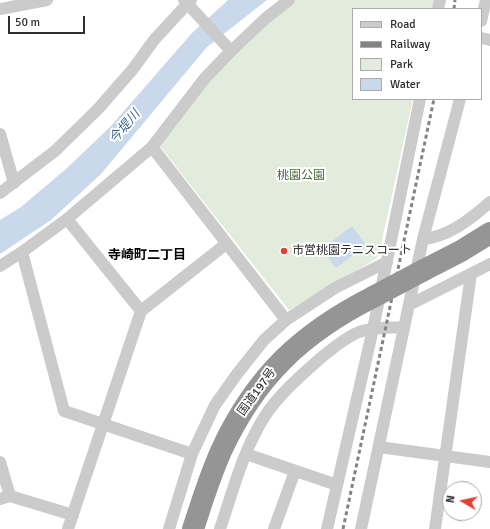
<!DOCTYPE html>
<html>
<head>
<meta charset="utf-8">
<style>
  body { margin:0 }
  #map { position:relative; width:490px; height:529px; overflow:hidden; background:#fff; font-family:Signika,sans-serif }
  canvas { display:block }
  .legend { position:absolute; left:352px; top:8px; width:130px; height:92px; box-sizing:border-box; background:#fff; border:1px solid #ababab; margin:0; padding:5px 7px; list-style:none; font-size:12px; color:#2e2e2e }
  .legend li { display:flex; align-items:center; gap:8px; height:20px }
  .legend b { width:20px; border:1px solid #ababab }
  .north { position:absolute; left:442px; top:481px; width:40px; height:40px; box-sizing:border-box; background:#fff; border:1px solid #ababab; border-radius:50%; rotate:279deg; font-size:11px; font-weight:700; line-height:16px; text-align:center; color:#2e2e2e }
  .north::after { content:''; display:block; margin:auto; width:14px; height:18px; background:#e14134; clip-path:polygon(50% 0,100% 100%,50% 72%,0 100%) }
  .scale { position:absolute; left:8px; top:16px; width:77px; height:18px; box-sizing:border-box; border:2px solid #2e2e2e; border-top:0; padding-left:5px; font-size:12px; line-height:14px; white-space:nowrap; color:#2e2e2e; -webkit-text-stroke:3px #fff; paint-order:stroke }
</style>
</head>
<body>
<div id="map">
<canvas width="490" height="529"></canvas>
<ul class="legend">
<li><b style="height:5px;background:#cbcbcb"></b>Road</li>
<li><b style="height:5px;background:#838383"></b>Railway</li>
<li><b style="height:11px;background:#e2ebdc"></b>Park</li>
<li><b style="height:11px;background:#c9d9eb"></b>Water</li>
</ul>
<div class="north">N</div>
<div class="scale">50 m</div>
</div>
<script>
const ctx = document.querySelector('canvas').getContext('2d');
ctx.lineJoin = 'round';
function fillPath(path, color) {
  ctx.fillStyle = color;
  ctx.fill(path, 'evenodd');
}
function stroke(path, color, width, dash) {
  ctx.strokeStyle = color;
  ctx.lineWidth = width;
  ctx.lineCap = dash ? 'butt' : 'round';
  ctx.setLineDash(dash || []);
  ctx.stroke(path);
}
function write(font, color, halo, rows, align = 'center') {
  ctx.font = font + ' Signika,"Noto Sans JP",sans-serif';
  ctx.lineWidth = 4;
  ctx.setLineDash([]);
  ctx.textBaseline = 'middle';
  ctx.strokeStyle = halo;
  ctx.fillStyle = color;
  for (const [text, x, y, turn = 0] of rows) {
    ctx.save();
    ctx.translate(x, y);
    ctx.rotate((+turn || 0) * Math.PI / 180);
    ctx.textAlign = isNaN(turn) ? turn : align;
    if (halo) ctx.strokeText(text, 0, 0);
    ctx.fillText(text, 0, 0);
    ctx.restore();
  }
}
const green = new Path2D(`
  M293,0H434L432,9H353V99H413L379,254L376,259L289,310L159,145L215,74Z`);
const water = new Path2D(`
  M228,0H267L207,47L101,174L51,220L0,254V220L21,207L67,168L110,127L192,33Z
  M352,226L366,245L336,268L322,249Z`);
const street = new Path2D(`
  M184,0L231,51
  M0,9L47,0
  M438,9L440,0
  M481,21L486,0
  M481,38L490,40
  M0,134L14,183
  M152,147L286,320
  M0,193L55,151L98,109L133,69L154,40L191,0
  M67,219L141,311
  M423,239C448,237 471,219 490,202
  M22,252L64,411L192,454
  M0,266L22,252L67,219L152,147L205,78L231,51L266,18L289,0
  M409,305L490,264
  M379,447L490,462
  M246,454L337,485
  M0,462L10,496
  M0,499L10,496L73,515
  M68,529L141,311L226,244
  M169,529L192,454L215,405L237,374L264,340L286,320L335,288L387,262
  M220,529C233,491 243,450 265,416C278,396 297,379 315,363C325,354 346,337 359,332C373,327 390,328 404,327
  M274,529L295,471
  M327,529L373,329L420,99
  M361,529L423,239L460,99
  M435,529L471,274`);
const highway = new Path2D(`
  M424,270L461,251L490,233
  M193,529C202,502 210,475 222,449C256,376 302,333 373,297`);
const rail = new Path2D(`
  M454,9L455,0
  M343,529L434,99`);
const highwayBridge = new Path2D(`
  M373,297L424,270`);
const markers = [
  [284,251,4,"#e14134"]
];
const parkNames = [
  ["桃園公園",301,176]
];
const poiNames = [
  ["市営桃園テニスコート",292,251]
];
const streetNames = [
  ["国道197号",257,392,-54]
];
const waterNames = [
  ["今堤川",125,127,-49]
];
const neighbourhoodNames = [
  ["寺崎町二丁目",147,256]
];
fillPath(green, '#e2ebdc');
fillPath(water, '#c9d9eb');
stroke(street, '#cbcbcb', 12);
stroke(highway, '#959595', 22);
stroke(rail, '#838383', 3, [4, 3]);
stroke(highwayBridge, '#959595', 22);
for (const [x, y, r, color] of markers) {
  const dot = new Path2D();
  dot.arc(x, y, r, 0, 2 * Math.PI);
  ctx.fillStyle = color;
  ctx.fill(dot);
  stroke(dot, '#fff', 1.5);
}
write('12px', '#4b693c', '#fff', parkNames);
write('12px', '#2e2e2e', '#fff', poiNames, 'left');
write('12px', '#2e2e2e', '#fff', streetNames);
write('italic 13px', '#3e638f', '#fff', waterNames);
write('bold 13px', '#000', '#fff', neighbourhoodNames);
</script>
</body>
</html>
